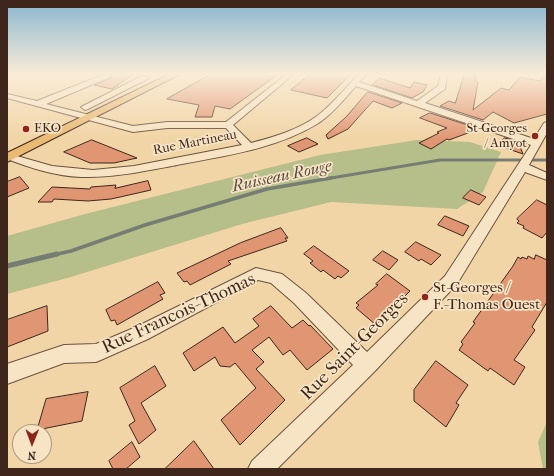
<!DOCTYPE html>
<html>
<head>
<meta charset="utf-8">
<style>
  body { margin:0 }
  #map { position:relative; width:554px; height:476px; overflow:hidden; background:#f2d5a6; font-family:"IM FELL French Canon",serif }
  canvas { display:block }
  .frame { position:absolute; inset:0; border:8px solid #3e261d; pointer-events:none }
  .north { position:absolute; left:12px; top:424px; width:40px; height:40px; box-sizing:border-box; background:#f7e4c5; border:1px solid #ad9882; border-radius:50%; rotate:181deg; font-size:11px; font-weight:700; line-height:16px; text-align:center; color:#3e261d }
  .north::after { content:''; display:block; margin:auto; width:14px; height:18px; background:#8f2418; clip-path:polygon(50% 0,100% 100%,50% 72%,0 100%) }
</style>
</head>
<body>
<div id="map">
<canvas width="554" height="476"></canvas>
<div class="frame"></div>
<div class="north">N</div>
</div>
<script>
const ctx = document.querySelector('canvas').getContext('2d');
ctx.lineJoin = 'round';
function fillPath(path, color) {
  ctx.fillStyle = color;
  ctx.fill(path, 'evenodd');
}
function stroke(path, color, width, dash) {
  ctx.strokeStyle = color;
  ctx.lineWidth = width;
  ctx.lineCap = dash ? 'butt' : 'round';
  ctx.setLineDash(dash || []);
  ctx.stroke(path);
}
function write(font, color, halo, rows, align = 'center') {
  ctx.font = font + ' "IM FELL French Canon",serif';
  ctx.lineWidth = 3.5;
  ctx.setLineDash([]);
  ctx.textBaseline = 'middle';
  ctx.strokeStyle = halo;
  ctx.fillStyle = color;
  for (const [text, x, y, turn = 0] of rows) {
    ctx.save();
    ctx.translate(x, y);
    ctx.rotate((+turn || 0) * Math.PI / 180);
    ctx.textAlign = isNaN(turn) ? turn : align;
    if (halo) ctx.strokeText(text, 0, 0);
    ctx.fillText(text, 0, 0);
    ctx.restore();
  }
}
const green = new Path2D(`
  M417,140L470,142L501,152L483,192L457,209L331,202L242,224L71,277L7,294V236L85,214L320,155Z
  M547,422V469H543L538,442Z`);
const streamFar2 = new Path2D(`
  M325,179L440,160H547`);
const streamFar1 = new Path2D(`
  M53,255L71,251L145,225L267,189L331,178`);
const stream = new Path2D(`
  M7,266L57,254`);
const building = new Path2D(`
  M118,73H135L112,89L94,85L111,78L112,75Z
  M213,73H280L230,109L215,106L212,117H195L199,105L167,99Z
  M312,73H352L327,98L291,90Z
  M465,73H477L475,81L478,82L473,110L501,88L509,90L520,77L540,81L547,73V114L514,123L493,112L483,120L440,106L449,101L455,103Z
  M379,78L410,88L414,82L427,85L423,92L412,98L373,85Z
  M368,92L402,103L392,108L373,101L348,129L328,139L326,135L346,117Z
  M430,113L474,127L472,129L476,130L449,140L447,139L431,149L419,143L439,133L437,132L447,128L420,118Z
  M307,138L318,144L299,152L288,146Z
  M505,138L518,142L523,154L497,145Z
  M92,140L137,158L114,163H90L64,152Z
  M20,177L29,188L7,197V182Z
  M148,181L151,190L111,199L88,201L54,199L52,202H38L52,187L90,189L91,187L116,185L115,188Z
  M471,190L486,197L479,205L463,198Z
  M537,200L547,205V232L542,238L523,228L524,226L517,223L519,221L517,219Z
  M445,216L469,226L463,236L438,225Z
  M281,228L288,238H285L287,241L228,261L231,264L190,285L187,281L184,282L177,273L240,243Z
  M416,242L441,255L431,265L421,259L419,261L405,252Z
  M314,246L349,271L341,278L338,276L335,279L323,270L321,272L310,263L313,261L304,254Z
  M383,251L398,260L389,270L373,260Z
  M536,255L547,260V302L532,327L535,330L514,360L525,367L514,385L490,368L488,371L459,350L463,344L461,342L475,323L473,322L513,266L518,257L521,259L522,257L527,259L528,256L534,259Z
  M387,274L410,291L376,325L356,308L359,305L356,303L378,285L376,284Z
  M158,282L165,293L160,295L163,299L117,325L115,320L111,321L106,310Z
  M47,306L48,331L7,347V320Z
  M271,306L292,328L303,320L309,326L310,325L333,349L307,370L290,350L283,355L269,337L252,350L264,362L256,369L285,400L240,445L221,420L256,388L235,363L230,367L220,366L215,357L194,371L183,353L223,327L235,343L259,326L253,319Z
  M436,361L468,385L456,403L459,405L446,427L414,401V390Z
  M155,366L166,386L141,403L156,430L139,444L129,425L135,421L120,388Z
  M88,392L82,421L37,430L46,399Z
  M194,441L214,469H165Z
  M132,442L140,457L126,469H113L109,461Z`);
const minor = new Path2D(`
  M107,73L111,75L110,77L46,104L133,126L167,122H226L288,73H295L233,125L251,143C274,137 298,130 317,116C333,104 346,87 360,73H368L359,82L417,101L438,86L441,73H447L445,89L425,103L534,139L544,123L547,122V133L529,165L547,173V180L525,172L457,284L374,372L277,469H248L252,461L353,365L294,303L271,283L258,280L148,339L103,359L96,362L64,363L7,384V364L64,345L96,344L136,327L256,268L282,274L306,293L367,352L445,276L531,145L356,86C344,99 332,115 317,124C276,149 224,156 177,165C145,171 113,178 81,177C55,176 31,168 7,159V155L10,154L52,166L93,170L134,166L242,145L226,128H167L133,132L7,98V94L37,101Z
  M142,76H145L149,78L88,109L85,110L81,107Z`);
const major = new Path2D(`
  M172,73H182L7,162V153Z`);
const markers = [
  [26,129,4,"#8f2418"],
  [535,136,4,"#8f2418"],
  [425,297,4,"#8f2418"]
];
const farPoinames = [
  ["EKO",34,129],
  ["St-Georges",527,129,"right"],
  ["/ Amyot",527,144,"right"]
];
const farStreetnames = [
  ["Rue Martineau",195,143,-11]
];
const poiNames = [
  ["St-Georges /",433,288],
  ["F.-Thomas Ouest",433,305]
];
const waterNames = [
  ["Ruisseau Rouge",282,177,-12]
];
const nearStreetnames = [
  ["Rue Francois-Thomas",179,314,-25],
  ["Rue Saint-Georges",355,347,-45]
];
fillPath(green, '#b6be8a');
stroke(streamFar2, '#767e74', 3);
stroke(streamFar1, '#767e74', 3.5);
stroke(stream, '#767e74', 5);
fillPath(building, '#e19673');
stroke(building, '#3e261d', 1);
stroke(minor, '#6b523f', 2);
stroke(major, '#3e261d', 2);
fillPath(minor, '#f7e4c5');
fillPath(major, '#e9ba73');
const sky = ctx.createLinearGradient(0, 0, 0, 139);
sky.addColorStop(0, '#89b6d1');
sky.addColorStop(0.53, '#f9ecd7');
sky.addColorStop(1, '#f9ecd700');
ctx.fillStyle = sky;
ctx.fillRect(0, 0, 554, 139);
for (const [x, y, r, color] of markers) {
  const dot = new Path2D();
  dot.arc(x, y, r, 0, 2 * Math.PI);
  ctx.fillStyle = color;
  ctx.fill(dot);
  stroke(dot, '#f7e4c5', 1.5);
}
write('13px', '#3e261d', '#f7e4c5', farPoinames, 'left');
write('13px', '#3e261d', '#f7e4c5', farStreetnames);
write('15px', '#3e261d', '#f7e4c5', poiNames, 'left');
write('italic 16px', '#564a41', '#f7e4c5', waterNames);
write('18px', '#3e261d', '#f7e4c5', nearStreetnames);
</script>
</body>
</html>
